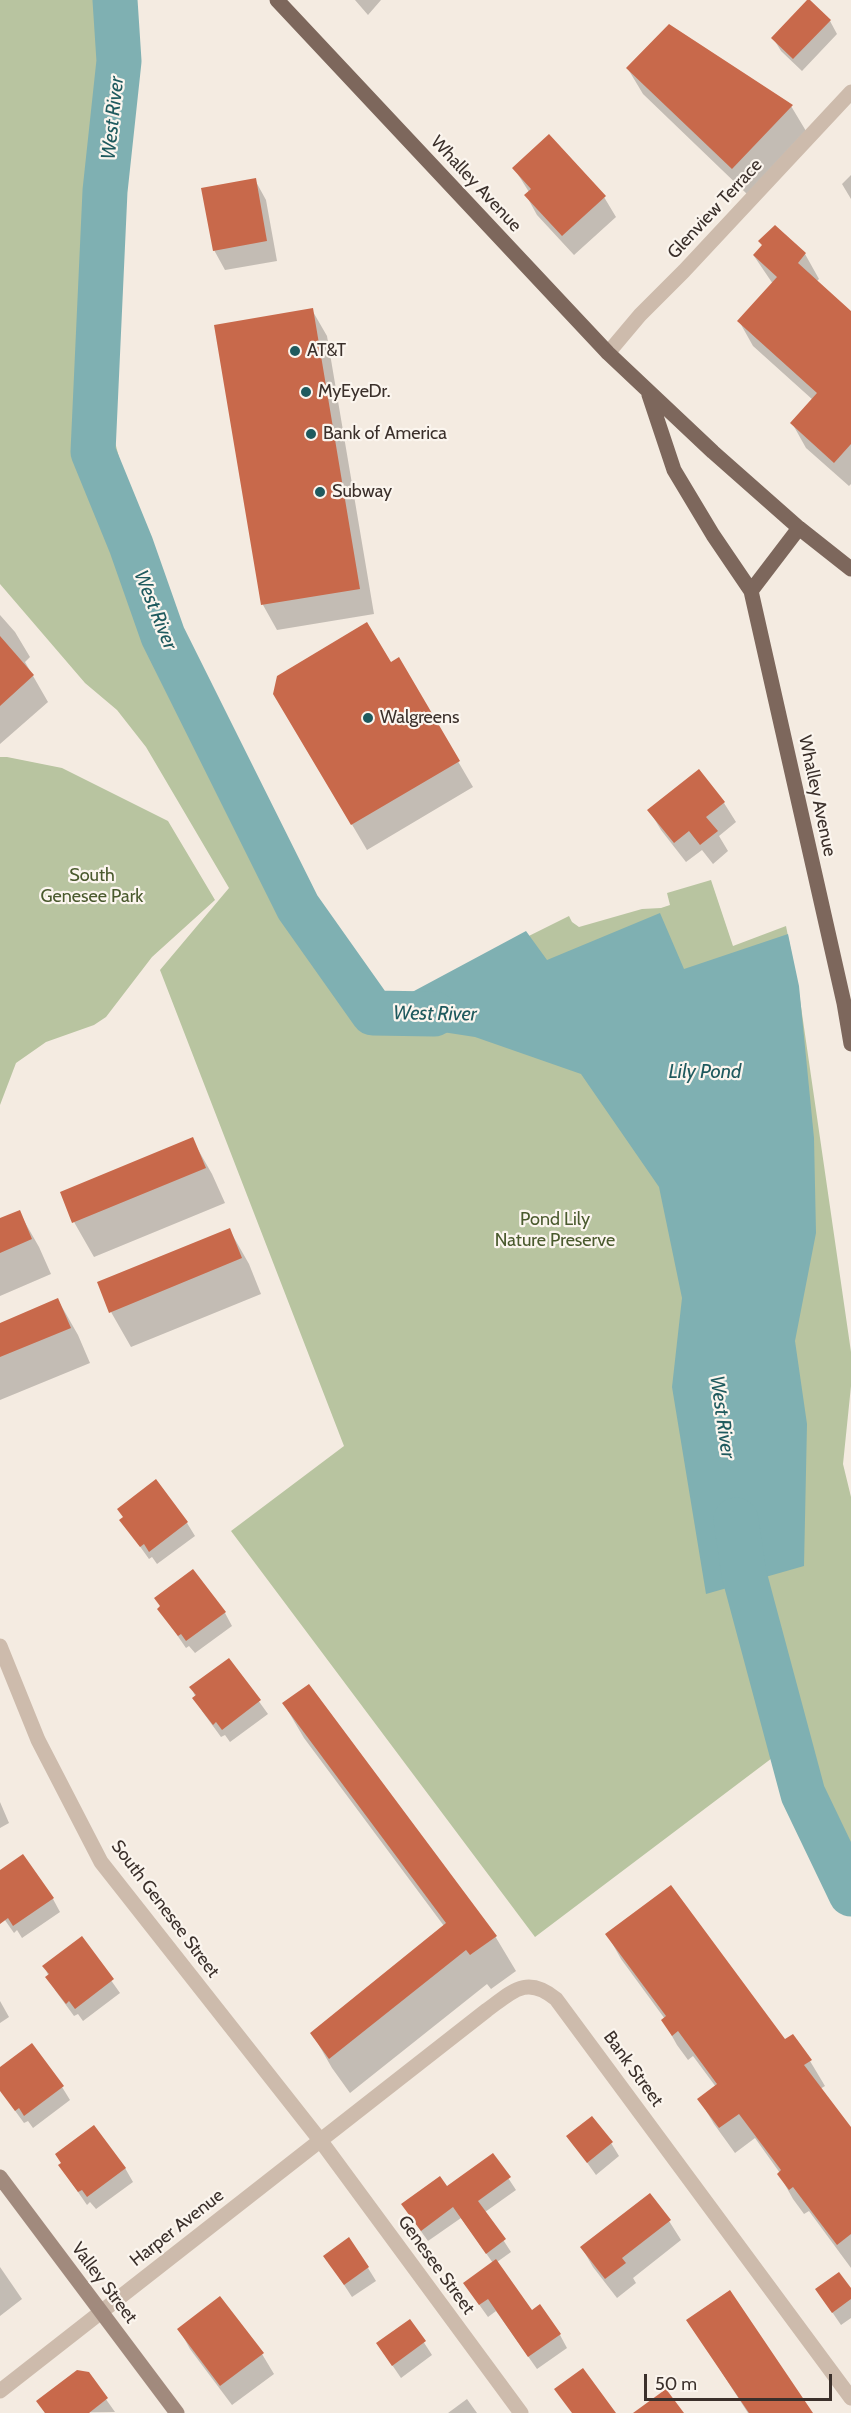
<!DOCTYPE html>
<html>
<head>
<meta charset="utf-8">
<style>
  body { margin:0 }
  #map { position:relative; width:851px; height:2413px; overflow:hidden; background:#f4ebe1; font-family:Cabin,sans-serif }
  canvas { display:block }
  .scale { position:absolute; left:644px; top:2374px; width:188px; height:27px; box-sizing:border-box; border:3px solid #3b302b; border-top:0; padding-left:8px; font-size:18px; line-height:21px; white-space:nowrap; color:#3b302b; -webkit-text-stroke:4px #fbf5ee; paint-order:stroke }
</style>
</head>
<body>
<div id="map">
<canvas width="851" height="2413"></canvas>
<div class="scale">50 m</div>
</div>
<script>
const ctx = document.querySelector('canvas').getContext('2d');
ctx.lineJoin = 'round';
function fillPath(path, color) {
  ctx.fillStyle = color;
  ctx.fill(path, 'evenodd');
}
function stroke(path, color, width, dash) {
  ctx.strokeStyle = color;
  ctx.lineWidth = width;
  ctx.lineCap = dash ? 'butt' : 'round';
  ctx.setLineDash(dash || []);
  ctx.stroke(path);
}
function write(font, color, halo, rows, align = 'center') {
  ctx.font = font + ' Cabin,sans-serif';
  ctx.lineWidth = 4.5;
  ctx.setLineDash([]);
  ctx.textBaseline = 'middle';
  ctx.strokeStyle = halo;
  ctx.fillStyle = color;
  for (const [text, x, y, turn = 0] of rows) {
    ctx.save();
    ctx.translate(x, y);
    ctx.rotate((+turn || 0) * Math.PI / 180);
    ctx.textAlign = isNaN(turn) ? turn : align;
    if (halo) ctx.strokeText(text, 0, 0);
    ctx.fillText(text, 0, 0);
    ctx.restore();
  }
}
const green = new Path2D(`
  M0,0H93L115,32L121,74L117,209L115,442L155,597L238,769L276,834L338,979L358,1021L569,916L572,922L579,927L642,909L661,908L670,905L667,893L711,880L733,946L786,926L798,986L851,1352V1386L843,1464L851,1497V1892L817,1841L808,1808L802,1767L788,1746L535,1937L231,1531L344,1446L160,970L229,888L146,747L117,710L85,683L0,584Z
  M0,757H7L62,768L168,821L215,900L152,957L106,1017L94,1025L46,1042L16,1063L0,1105Z`);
const water = new Path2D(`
  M660,913L684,969L788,934L799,986L814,1138L816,1233L795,1341L807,1424L804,1566L706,1594L672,1387L682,1298L659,1187L581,1074L475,1037L358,1019L373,1013L526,931L547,960Z`);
const shadow = new Path2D(`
  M355,0H381L368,15Z
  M830,21L837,34L802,71L781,51L773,38Z
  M628,69L791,106L806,131L747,194L643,94Z
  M514,168L604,197L616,217L574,255L537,215L526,195L529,192Z
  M851,175V199L842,184Z
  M255,180L266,200L277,261L225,270L214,250Z
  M760,242L805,254L819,279L816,282L851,313V484L849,486L806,448L792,423L813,400L753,346L739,321L773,284L754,256L763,246Z
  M312,310L327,336L374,614L277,630L263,605Z
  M0,615L15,632L30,657L25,662L48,702L0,744Z
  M398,659L473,787L367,850L275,694L391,664Z
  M699,771L724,803L736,822L719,836L728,851L713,864L702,850L686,862L661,830L649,810Z
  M192,1139L212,1174L225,1203L94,1257L74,1222Z
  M19,1212L39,1247L51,1274L0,1296V1220Z
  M229,1229L249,1264L261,1294L131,1347L111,1312Z
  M58,1300L78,1335L90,1363L0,1400V1324Z
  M121,1520L187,1523L195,1536L157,1564L152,1557L149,1559Z
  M159,1609L225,1613L232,1626L195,1653L189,1646L186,1648Z
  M229,1660L268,1714L230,1742L225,1735L221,1737L202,1711L191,1687Z
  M284,1704L495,1936L516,1971L491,1989L487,1984L350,2093L332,2068L312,2033L444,1926L304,1738Z
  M0,1802L9,1823L0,1828Z
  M0,1872L53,1899L60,1912L22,1938L17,1930L14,1933L0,1913Z
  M607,1934L785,2041L810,2061L825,2086L820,2089L851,2130V2268L809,2211L804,2214L793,2199L779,2174L780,2173L755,2138L735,2153L714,2124L699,2099L716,2087L693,2056L688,2060L677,2045L663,2020L665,2019L621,1959Z
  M81,1938L120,1993L83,2021L78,2014L74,2016L55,1990L44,1966Z
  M0,2001L9,2017L0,2023Z
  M0,2068L62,2087L70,2100L33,2128L28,2121L24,2123L0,2090Z
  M568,2136L611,2143L619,2156L596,2175Z
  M493,2155L516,2190L485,2212L511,2252L497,2262L532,2312L560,2335L567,2348L537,2369L496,2311L488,2317L473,2296L493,2263L461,2218L428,2241L410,2216Z
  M60,2166L125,2168L133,2182L96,2209L90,2202L87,2205Z
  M669,2221L681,2240L633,2278L636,2283L617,2298L593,2267L582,2248Z
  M325,2256L368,2268L376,2281L352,2297Z
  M0,2267L22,2299L0,2316Z
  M817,2290L851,2291V2318L841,2325Z
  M688,2320L811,2413H748Z
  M410,2321L432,2355L401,2378L386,2356Z
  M179,2329L262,2354L274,2374L232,2405L190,2349Z
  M88,2374L115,2412L45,2413L38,2401Z
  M467,2399L477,2413H448Z`);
const river = new Path2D(`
  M115,0L119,61L105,191L93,452L131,545L163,636L298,907L373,1013L434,1014
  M736,1520L744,1574L803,1794L851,1894`);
const building = new Path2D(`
  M807,0H810L831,20L793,59L771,38Z
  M669,24L793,105L732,169L626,68Z
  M549,134L606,196L562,236L524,195L531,189L512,168Z
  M256,178L267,241L213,251L201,188Z
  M775,225L806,253L798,263L851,311V444L834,463L790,423L817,393L737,321L777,277L753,255L762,245L758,241Z
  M313,308L360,589L261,605L214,325Z
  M367,622L391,662L399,657L460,761L351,825L273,694L277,676Z
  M0,636L34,675L0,706Z
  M699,769L725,802L706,817L718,831L700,845L689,831L674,843L647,810Z
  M193,1137L206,1168L72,1223L60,1192Z
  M20,1210L32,1239L0,1253V1218Z
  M230,1228L242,1258L109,1313L97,1282Z
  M58,1298L71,1328L0,1357V1323Z
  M156,1479L188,1522L149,1552L144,1544L140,1547L119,1520L123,1517L117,1509Z
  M193,1569L226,1612L186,1641L181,1634L178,1636L157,1609L160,1606L154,1598Z
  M229,1658L261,1700L222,1730L216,1722L213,1725L192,1698L196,1695L189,1687Z
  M309,1684L497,1936L470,1955L466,1950L329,2059L310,2033L446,1923L282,1703Z
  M23,1854L54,1898L13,1926L8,1918L0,1924V1870Z
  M671,1885L785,2039L793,2034L812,2060L804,2065L851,2127V2234L837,2245L793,2187L789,2190L777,2174L781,2170L739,2114L719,2128L697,2099L717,2084L678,2031L672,2036L661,2020L666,2016L605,1934Z
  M82,1936L114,1979L75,2009L69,2001L66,2004L45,1977L49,1974L42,1966Z
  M32,2043L64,2086L24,2116L19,2108L15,2111L0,2091V2067Z
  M592,2116L613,2142L587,2163L566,2136Z
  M94,2125L126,2168L87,2197L82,2190L78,2192L58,2165L61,2163L55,2154Z
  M493,2153L511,2177L478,2201L506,2239L486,2254L453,2207L421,2231L401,2204L440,2176L447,2186Z
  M650,2193L671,2220L622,2258L626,2263L605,2279L580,2247Z
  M349,2237L369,2267L344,2285L323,2256Z
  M496,2259L532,2310L540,2304L561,2334L528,2357L488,2299L479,2305L463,2283Z
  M839,2272L851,2288V2299L832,2313L815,2289Z
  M730,2290L813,2413H749L686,2320Z
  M220,2296L264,2353L220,2386L177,2329Z
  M410,2319L426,2341L392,2366L376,2343Z
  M583,2368L616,2413H572L554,2389Z
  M77,2370L89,2372L108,2398L89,2413H45L36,2401Z
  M666,2389L684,2413H633Z`);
const street = new Path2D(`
  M608,353L640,315L684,271L851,92
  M0,1646L38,1740L101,1862L320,2140L521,2413
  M0,2391L487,2010C513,1991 527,1975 556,1999L851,2398`);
const secondary = new Path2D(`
  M0,2177L177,2413`);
const primary = new Path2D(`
  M277,0L608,353L713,452L799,528L851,569
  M649,395L674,470L713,535L751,591L844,1003L851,1044
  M751,591L799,528`);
const markers = [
  [295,351,6,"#1f5a5e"],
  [306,392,6,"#1f5a5e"],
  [311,434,6,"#1f5a5e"],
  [320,492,6,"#1f5a5e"],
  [368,718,6,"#1f5a5e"]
];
const streetNames = [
  ["Whalley Avenue",476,184,47],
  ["Glenview Terrace",715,209,-47],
  ["Whalley Avenue",817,796,78],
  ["South Genesee Street",165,1909,53],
  ["Bank Street",633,2069,54],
  ["Harper Avenue",177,2228,-38],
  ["Genesee Street",436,2265,54],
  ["Valley Street",104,2283,53]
];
const poiNames = [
  ["AT&T",307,351],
  ["MyEyeDr.",318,392],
  ["Bank of America",323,434],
  ["Subway",332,492],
  ["Walgreens",380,718]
];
const parkNames = [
  ["South",92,876],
  ["Genesee Park",92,897],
  ["Pond Lily",555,1220],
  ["Nature Preserve",555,1241]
];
const waterNames = [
  ["West River",113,118,-84],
  ["West River",155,610,68],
  ["West River",435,1014,1],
  ["Lily Pond",705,1072],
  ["West River",722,1417,82]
];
fillPath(green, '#b8c4a0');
fillPath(water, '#7fb0b2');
fillPath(shadow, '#0003');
stroke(river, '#7fb0b2', 45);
fillPath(building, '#c8694b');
stroke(street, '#cdbbac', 15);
stroke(secondary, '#a18a7d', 15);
stroke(primary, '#7d675c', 15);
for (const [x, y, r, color] of markers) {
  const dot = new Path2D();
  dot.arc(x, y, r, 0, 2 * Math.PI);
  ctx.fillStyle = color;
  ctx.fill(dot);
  stroke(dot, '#fbf5ee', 2);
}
write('18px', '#3b302b', '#fbf5ee', streetNames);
write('18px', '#3b302b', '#fbf5ee', poiNames, 'left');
write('18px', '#4a5a2e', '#fbf5ee', parkNames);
write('italic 20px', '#1f5a5e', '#fbf5ee', waterNames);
</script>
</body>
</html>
